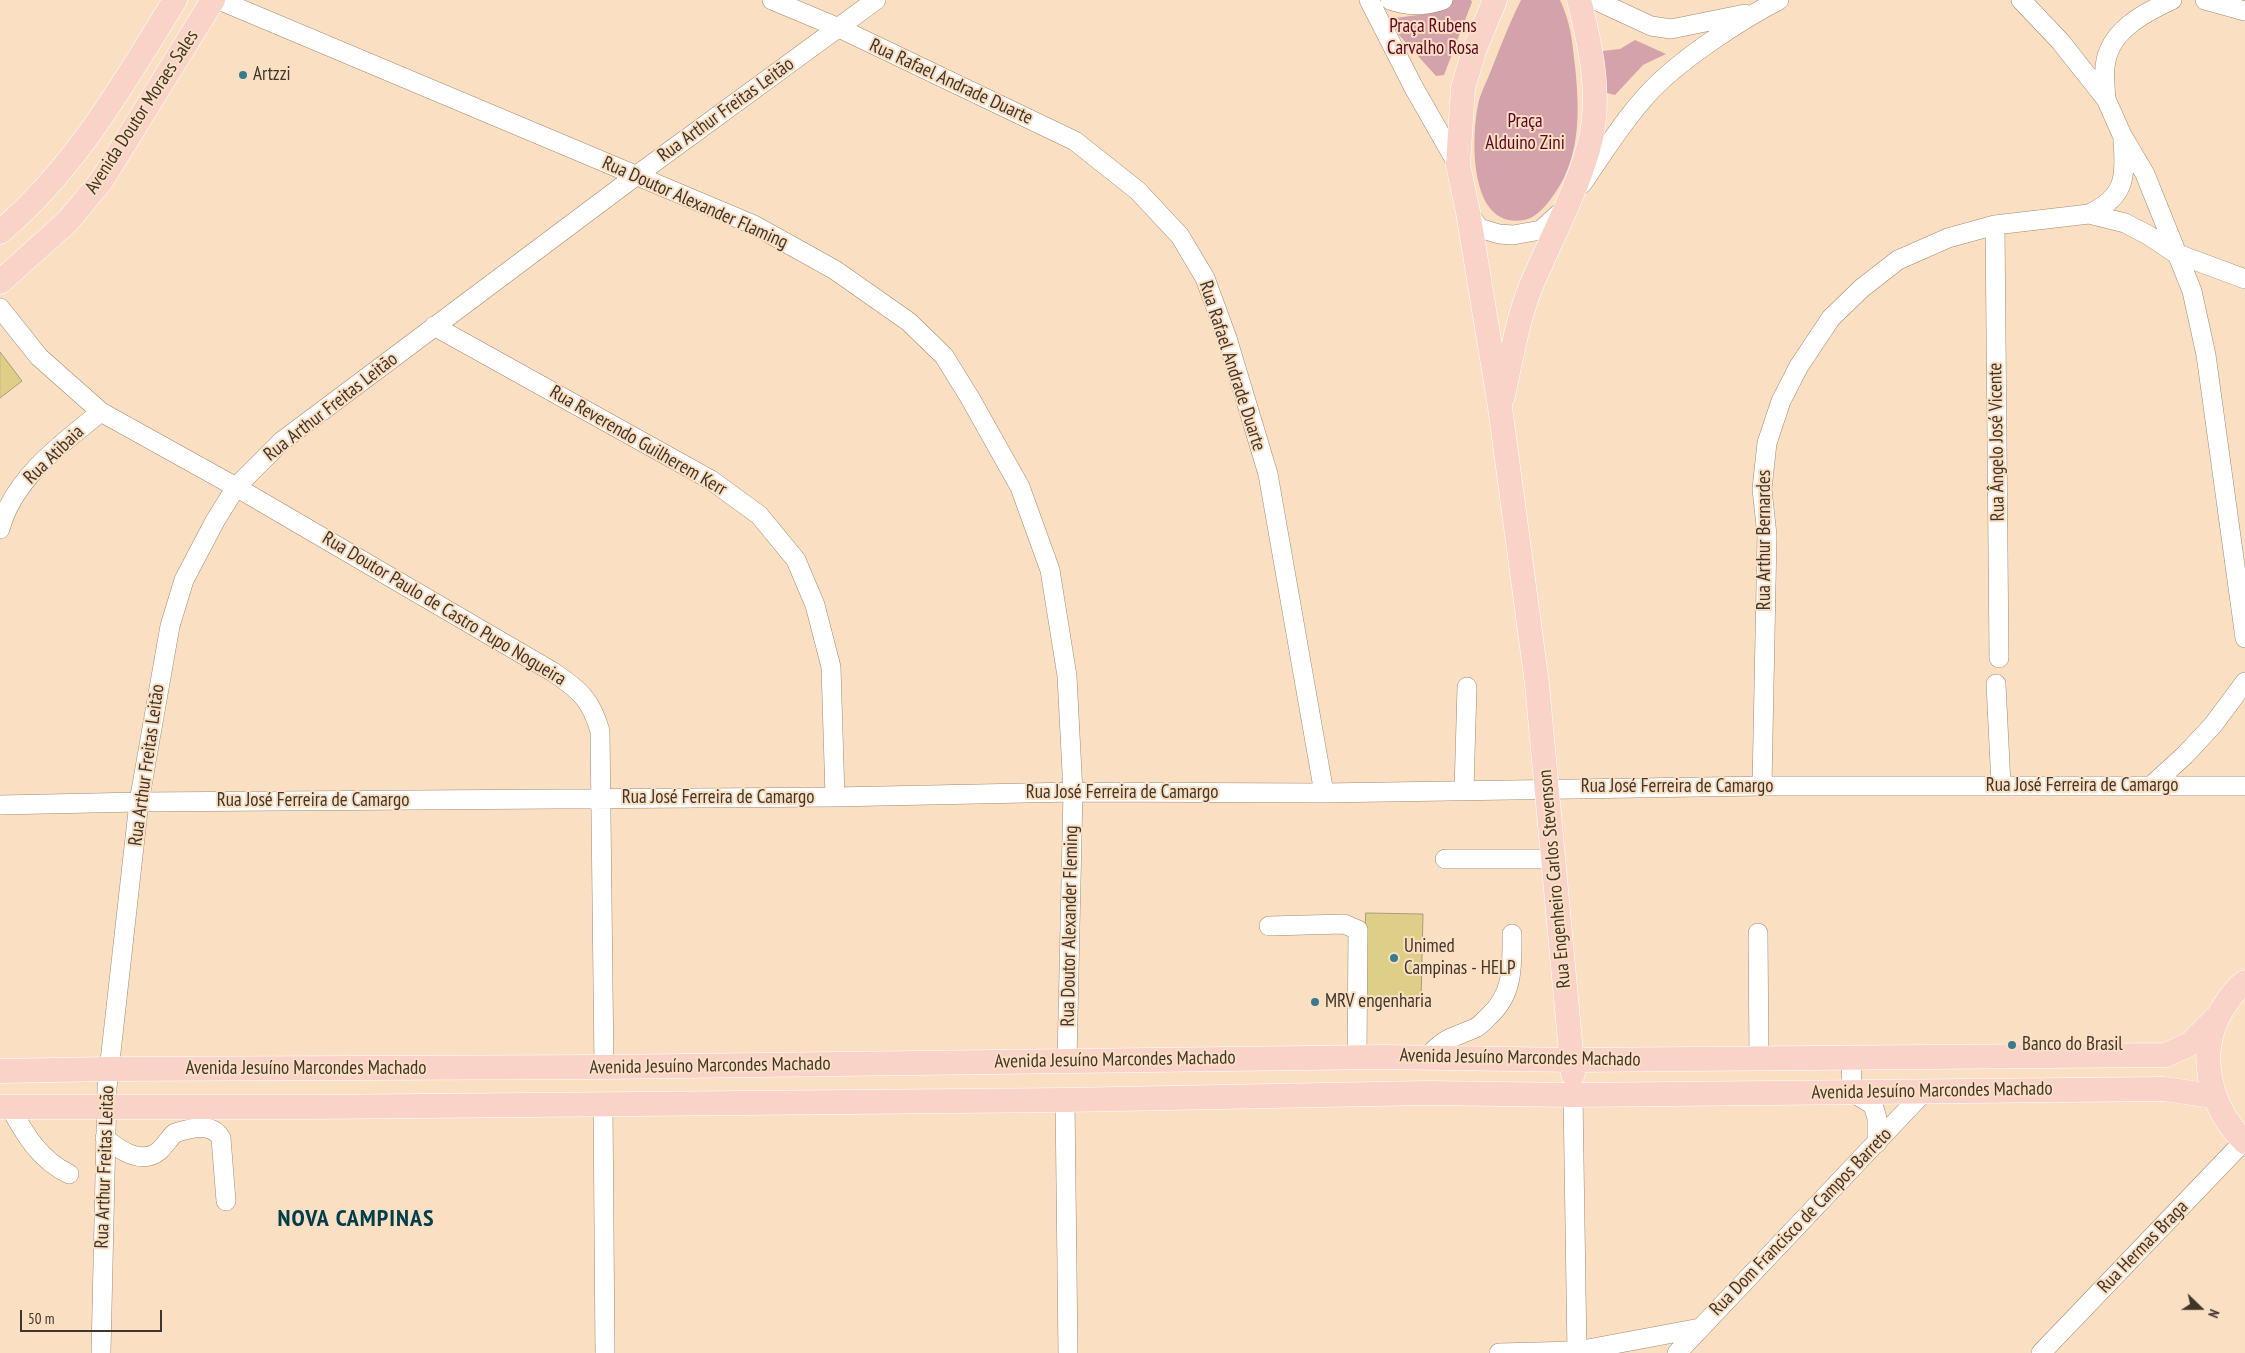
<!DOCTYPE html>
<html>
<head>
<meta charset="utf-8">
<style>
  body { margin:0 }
  #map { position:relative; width:2245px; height:1353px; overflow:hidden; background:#fbdfc2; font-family:"PT Sans Narrow",sans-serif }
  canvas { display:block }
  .north { position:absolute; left:2175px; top:1283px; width:50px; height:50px; -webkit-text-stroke:4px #fbdfc2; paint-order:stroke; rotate:112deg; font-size:14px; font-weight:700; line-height:20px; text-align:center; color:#40352a }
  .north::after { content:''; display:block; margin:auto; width:18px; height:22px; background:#40352a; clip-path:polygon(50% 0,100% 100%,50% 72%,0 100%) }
  .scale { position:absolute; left:20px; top:1310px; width:142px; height:22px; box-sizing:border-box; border:2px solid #40352a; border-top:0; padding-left:6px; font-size:15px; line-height:18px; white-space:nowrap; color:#40352a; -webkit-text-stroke:4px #fbdfc2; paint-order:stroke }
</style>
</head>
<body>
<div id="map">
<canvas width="2245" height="1353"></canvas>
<div class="north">N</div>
<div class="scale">50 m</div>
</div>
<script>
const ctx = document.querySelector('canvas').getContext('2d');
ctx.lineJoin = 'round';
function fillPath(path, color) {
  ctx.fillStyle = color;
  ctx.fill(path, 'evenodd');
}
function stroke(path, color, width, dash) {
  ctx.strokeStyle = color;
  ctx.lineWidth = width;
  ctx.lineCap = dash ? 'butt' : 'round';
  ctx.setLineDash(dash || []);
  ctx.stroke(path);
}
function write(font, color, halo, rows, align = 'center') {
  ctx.font = font + ' "PT Sans Narrow",sans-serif';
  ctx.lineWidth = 4;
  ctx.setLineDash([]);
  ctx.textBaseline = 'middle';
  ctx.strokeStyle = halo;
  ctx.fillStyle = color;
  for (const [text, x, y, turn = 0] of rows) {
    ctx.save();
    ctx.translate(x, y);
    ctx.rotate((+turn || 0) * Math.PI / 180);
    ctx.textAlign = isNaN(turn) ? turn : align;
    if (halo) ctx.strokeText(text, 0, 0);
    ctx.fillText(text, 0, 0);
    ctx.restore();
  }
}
const green = new Path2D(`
  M1452,0H1471L1472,2L1444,75L1436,76L1399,35L1394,26L1395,18L1426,14Z
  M1521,0H1560C1571,24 1572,40 1575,66C1580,113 1581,161 1550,200C1544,208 1535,218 1524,220C1469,230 1471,139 1478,105C1480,94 1486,83 1490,73C1500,48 1509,24 1521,0Z
  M1635,40L1666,54L1643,65L1615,95L1607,93L1602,51L1620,49Z`);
const building = new Path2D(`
  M0,352L22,381L0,398Z
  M1366,913L1423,914L1421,1003L1364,1002Z`);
const minor = new Path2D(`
  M219,0L754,225L835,270L909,322L944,356L970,398L1020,487L1050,570L1067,676L1073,792L1067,1061
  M772,0L839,28L1075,141L1138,191L1180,236L1205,278L1227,338L1268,474L1324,793
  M1369,0L1414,88L1458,165
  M1390,0C1407,6 1426,6 1443,0
  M1595,0L1651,26L1671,29L1745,14
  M2021,0L2060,41L2106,99L2122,135L2145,174L2192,291L2206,355L2245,638
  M2205,0L2245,11
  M2106,99C2105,88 2104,77 2105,67C2108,31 2144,13 2172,0
  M1582,184C1603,154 1622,122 1647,95C1676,62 1740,20 1779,0
  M1468,212L1479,228L1499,234L1513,235L1541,230L1563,210
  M2089,214C2125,197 2126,178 2123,141
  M1995,225L1999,658
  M0,308L39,357L101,412L236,487L553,672C580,690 591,700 600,731L604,1067
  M434,326L711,480L759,515L796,560L815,605L831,667L835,797
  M0,529C13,479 62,443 101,412
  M1996,684L2001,785
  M1762,786L1767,535L1762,489L1767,443L1781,401L1799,366L1831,318L1862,288L1898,260L1948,238L1995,225L2089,214L2125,223L2148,235L2175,253L2245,279
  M2151,786L2185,755L2213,725L2245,682
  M1464,790L1467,687
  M0,805L139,802L835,797L1073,792L1324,793L1762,786H2245
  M1445,859H1552
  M1269,926L1344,924L1358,930L1357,1057
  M1758,933L1759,1058
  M1427,1057C1446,1037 1449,1039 1473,1029C1479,1027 1484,1021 1488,1017C1514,994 1512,966 1512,934
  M1851,1057L1852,1092L1873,1105L1877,1118V1143
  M1573,1095L1577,1353
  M1065,1100L1068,1353
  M603,1104L605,1353
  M10,1107C25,1135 40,1160 69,1174
  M105,1138C119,1150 142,1165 159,1151C165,1146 169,1138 175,1133C191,1128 211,1122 221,1138L226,1201
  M101,1353L107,1088L139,802L170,626L184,580L215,521L236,487L282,441L637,175L876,0
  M1499,1353L1577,1351L1700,1328
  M1677,1353L1925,1091
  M2041,1353L2244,1141`);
const major = new Path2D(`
  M1495,0L1474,51L1463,88L1458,165L1468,212L1500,407L1537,684L1573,1074
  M0,232C75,169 124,83 175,0
  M0,282L68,221L102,180L213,0
  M1503,396C1511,359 1517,321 1531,286C1550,241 1580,185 1591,138C1601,92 1590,44 1579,0
  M2245,982C2236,988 2231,996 2225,1005C2195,1049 2208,1106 2245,1142
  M0,1071L109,1069L604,1067L1383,1057L1573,1060L2166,1055L2190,1044L2217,1017
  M0,1107H314L1065,1100L1427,1093L1573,1095L2164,1089L2213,1096`);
const markers = [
  [243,75,5,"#387b8c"],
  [1394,958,5,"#387b8c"],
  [1315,1002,5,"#387b8c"],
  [2012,1045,5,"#387b8c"]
];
const parkNames = [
  ["Praça Rubens",1433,27],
  ["Carvalho Rosa",1433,49],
  ["Praça",1525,122],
  ["Alduino Zini",1525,144]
];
const poiNames = [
  ["Artzzi",253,75],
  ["Unimed",1404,947],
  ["Campinas - HELP",1404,969],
  ["MRV engenharia",1325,1002],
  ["Banco do Brasil",2022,1045]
];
const streetNames = [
  ["Rua Rafael Andrade Duarte",951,82,25],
  ["Rua Arthur Freitas Leitão",726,110,-36],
  ["Avenida Doutor Moraes Sales",142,112,-57],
  ["Rua Doutor Alexander Flaming",695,203,24],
  ["Rua Rafael Andrade Duarte",1232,366,72],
  ["Rua Arthur Freitas Leitão",331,407,-38],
  ["Rua Reverendo Guilherem Kerr",638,441,30],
  ["Rua Ângelo José Vicente",1997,442,-91],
  ["Rua Atibaia",54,455,-44],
  ["Rua Arthur Bernardes",1765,540,-90],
  ["Rua Doutor Paulo de Castro Pupo Nogueira",444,609,31],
  ["Rua Arthur Freitas Leitão",147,765,-82],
  ["Rua José Ferreira de Camargo",2082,786],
  ["Rua José Ferreira de Camargo",1677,787],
  ["Rua José Ferreira de Camargo",1122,793],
  ["Rua José Ferreira de Camargo",718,798],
  ["Rua José Ferreira de Camargo",313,801],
  ["Rua Engenheiro Carlos Stevenson",1555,879,-95],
  ["Rua Doutor Alexander Fleming",1070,926,-89],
  ["Avenida Jesuíno Marcondes Machado",1520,1058,1],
  ["Avenida Jesuíno Marcondes Machado",1115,1060,-1],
  ["Avenida Jesuíno Marcondes Machado",710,1066,-1],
  ["Avenida Jesuíno Marcondes Machado",306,1069],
  ["Avenida Jesuíno Marcondes Machado",1932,1091,-1],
  ["Rua Arthur Freitas Leitão",105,1167,-88],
  ["Rua Dom Francisco de Campos Barreto",1801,1222,-46],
  ["Rua Hermas Braga",2143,1247,-46]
];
const districtNames = [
  ["NOVA CAMPINAS",356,1219]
];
fillPath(green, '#d4a2aa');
fillPath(building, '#decf88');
stroke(building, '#a59e7b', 1);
stroke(minor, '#a2896e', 20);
stroke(major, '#fff', 25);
stroke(minor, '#fff', 19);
stroke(major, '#f9d3c7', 24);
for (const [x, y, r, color] of markers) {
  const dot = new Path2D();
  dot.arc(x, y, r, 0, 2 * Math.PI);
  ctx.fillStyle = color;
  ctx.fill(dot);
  stroke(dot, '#fbdfc2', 2);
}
write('19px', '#5f0324', '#fbdfc2', parkNames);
write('19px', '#40352a', '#fbdfc2', poiNames, 'left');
write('19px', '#40352a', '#fbdfc2', streetNames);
ctx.letterSpacing = '1px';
write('bold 24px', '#003e4b', '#fbdfc2', districtNames);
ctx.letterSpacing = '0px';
</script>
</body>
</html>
